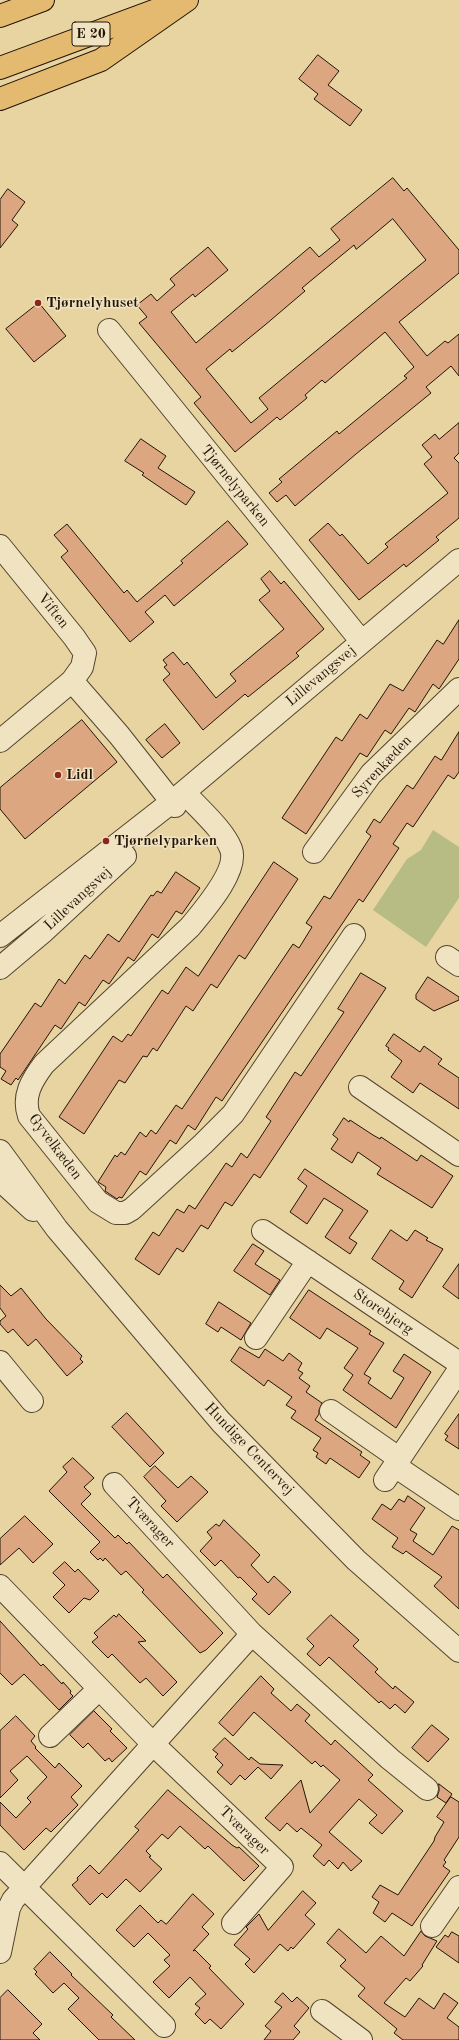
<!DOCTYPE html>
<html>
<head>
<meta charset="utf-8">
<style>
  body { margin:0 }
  canvas { display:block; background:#e8d4a1 }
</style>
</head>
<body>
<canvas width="459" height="2040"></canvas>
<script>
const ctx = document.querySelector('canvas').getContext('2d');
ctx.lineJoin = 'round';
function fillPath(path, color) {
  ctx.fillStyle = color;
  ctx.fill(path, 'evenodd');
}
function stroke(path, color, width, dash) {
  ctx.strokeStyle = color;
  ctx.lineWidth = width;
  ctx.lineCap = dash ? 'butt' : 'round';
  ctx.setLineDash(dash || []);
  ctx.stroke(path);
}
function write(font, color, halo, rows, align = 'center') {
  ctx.font = font + ' "Old Standard TT",serif';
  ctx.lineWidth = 3;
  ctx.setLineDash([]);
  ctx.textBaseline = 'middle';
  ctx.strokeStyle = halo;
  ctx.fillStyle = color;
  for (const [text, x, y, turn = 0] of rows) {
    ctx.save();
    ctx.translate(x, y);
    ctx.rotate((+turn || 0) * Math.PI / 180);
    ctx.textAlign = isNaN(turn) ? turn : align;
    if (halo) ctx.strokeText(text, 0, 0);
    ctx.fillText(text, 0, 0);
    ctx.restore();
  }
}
const green = new Path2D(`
  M433,830L459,847V898L426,947L373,910L407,859L421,850Z`);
const building = new Path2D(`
  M318,55L339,71L328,85L362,110L350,126L314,99L318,94L299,79Z
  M393,178L404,191L407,188L459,250V273L399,322L427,356L445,341L448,343L459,334V376L451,366L426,387L431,393L356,454L295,506L286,495L277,502L269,493L282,482L279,479L337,431L339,434L407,378L404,376L414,367L385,332L325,383L322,380L305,395L307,398L280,420L277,417L235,452L194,403L201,397L139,323L147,317L137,305L151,294L157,301L175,285L170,279L208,247L228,270L195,297L193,294L171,312L196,343L310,247L319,257L340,240L331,229ZM393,219L426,260L259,398L268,409L251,423L206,369L230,349L232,352L265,325L305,291L302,288L354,245L356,249Z
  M8,189L25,202L12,220L18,225L0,248V200Z
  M39,303L66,336L34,362L6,329Z
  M459,423V453L454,458L459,463V518L436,537L439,540L406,567L404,564L359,600L309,540L328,523L340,536L342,534L368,564L388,547L385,544L448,493L424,464L432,457L422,445L435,434L439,439Z
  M141,439L166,456L158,468L195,492L186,505L142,475L144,473L125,461Z
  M228,521L248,544L174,606L165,595L145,612L154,622L130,642L61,557L68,551L54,535L67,524L124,593L127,590L137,602L183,563L181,561Z
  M270,571L281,584L284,581L324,629L296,653L299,656L248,697L245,694L203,730L163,680L170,674L164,667L167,665L163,660L173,652L184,665L187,662L216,698L236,681L230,674L284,629L259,600L270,591L261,579Z
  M459,620V659L439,689L433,684L415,712L409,708L391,734L385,730L367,757L360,753L306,834L282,818L336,737L342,741L360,714L367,719L390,684L403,691L437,640L443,644Z
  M82,720L117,762L25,839L0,809V788Z
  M165,724L180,743L162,758L146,740Z
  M459,732V772L454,779L448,775L413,827L407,823L393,844L399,848L363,902L359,899L222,1101L216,1097L195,1130L188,1125L176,1144L170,1140L146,1175L140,1171L122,1198L119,1197L117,1199L105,1191L106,1187L98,1182L115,1155L117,1157L121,1152L125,1155L140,1132L146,1137L151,1130L156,1134L176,1105L182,1109L293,944L299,948L312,927L306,923L324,896L330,899L371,836L366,832L374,819L380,823L407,785L413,789L435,756L441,760Z
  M274,862L298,879L245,959L239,955L217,988L211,984L193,1011L186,1006L157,1051L153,1048L147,1057L143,1056L125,1083L119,1080L84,1134L59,1117L113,1036L122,1042L128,1034L131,1036L162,990L168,994L186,967L198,976Z
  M176,872L200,888L182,914L176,911L158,938L152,934L134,961L128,957L109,984L103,980L85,1006L79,1002L61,1029L55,1025L18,1080L16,1078L11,1085L1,1079L6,1071L0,1067V1054L35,1003L41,1007L59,979L65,984L85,955L90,959L108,934L119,942L151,895L153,896L157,891L161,893Z
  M361,973L386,988L260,1178L254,1174L232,1206L225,1202L208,1229L201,1225L183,1252L177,1248L159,1275L135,1259L153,1232L159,1236L177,1209L184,1213L189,1205L195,1209L226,1163L232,1167L241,1153L247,1158L271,1121L266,1117L277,1100L295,1072L301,1076L344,1012L338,1009Z
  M428,977L459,997V1000L434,1011L416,999V995Z
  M394,1034L420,1052L424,1046L442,1059L438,1064L459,1078V1109L420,1083L413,1093L391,1077L402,1061L388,1050L389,1048L386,1046Z
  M344,1118L349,1122L350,1120L373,1135L380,1139L381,1137L417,1161L421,1155L453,1176L432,1208L377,1174L381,1168L358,1152L352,1163L331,1149L338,1139L333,1135Z
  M305,1169L368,1211L349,1238L357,1243L350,1254L325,1237L343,1210L324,1198L307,1224L290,1212L307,1186L298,1179Z
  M391,1230L407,1241L415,1230L428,1238L426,1240L443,1249L412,1298L399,1289L404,1281L372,1259Z
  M253,1244L264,1251L255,1264L280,1280L270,1295L234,1271Z
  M459,1264V1299L443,1287Z
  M0,1285L11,1296L21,1288L46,1319L82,1356L80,1359L83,1362L67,1376L36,1339L28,1346L13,1329L8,1333L0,1324V1321L6,1316L0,1308Z
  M309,1290L371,1331L369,1334L384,1343L364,1374L371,1378L368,1383L391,1399L404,1378L393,1371L404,1354L431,1372L396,1428L343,1390L353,1375L344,1368L358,1348L327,1328L320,1339L290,1318Z
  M219,1302L251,1323L241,1340L221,1327L218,1332L206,1324Z
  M240,1347L259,1358L265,1349L283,1361L289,1353L302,1363L298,1370L303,1373L299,1378L310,1386L306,1392L322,1403L319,1410V1414L315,1420L362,1452L360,1455L370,1462L359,1478L330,1458L326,1464L316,1457L318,1453L313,1450L321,1438L291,1418L296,1411L286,1405L292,1397L268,1380L264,1386L231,1361Z
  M127,1413L164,1453L150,1467L112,1427Z
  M459,1414V1449L445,1440L448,1436L445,1434Z
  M73,1458L94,1478L84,1487L91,1494L81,1504L115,1538L118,1535L127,1544L129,1542L163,1578L167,1574L223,1633L206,1650L200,1653L142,1592L144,1590L126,1571L121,1575L105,1558L103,1561L100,1558L98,1560L90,1552L100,1542L49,1491L67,1472L63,1467Z
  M155,1466L178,1488L191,1476L208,1492L177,1522L161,1506L166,1501L144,1477Z
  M408,1496L425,1508L410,1530L417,1534L413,1541L433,1555L452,1526L459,1530V1609L434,1586L442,1577L406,1551L403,1554L392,1547L398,1538L372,1519L382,1504L391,1510L399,1499L404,1502Z
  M25,1516L53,1544L33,1563L19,1548L0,1565V1539Z
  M224,1520L260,1555L251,1565L268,1583L274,1576L291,1592L269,1615L252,1599L257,1594L240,1577L238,1578L221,1560L215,1566L200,1551L212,1538L207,1532L216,1524L219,1526Z
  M65,1562L75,1572L78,1569L99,1591L90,1600L84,1598L69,1613L53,1597L65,1585L53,1573Z
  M119,1614L146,1641L138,1642L177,1682L163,1696L146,1678L140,1683L112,1654L108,1658L92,1642L98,1637L94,1633L114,1615L116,1617Z
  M331,1615L359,1640L353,1646L378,1669L375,1672L393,1689L395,1686L414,1702L405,1713L395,1704L390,1709L381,1701L379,1703L329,1657L320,1666L307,1654L314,1646L307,1639Z
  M0,1621L41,1666L43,1664L62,1684L63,1682L71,1691L70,1693L73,1696L59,1710L24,1674L12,1685L0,1673Z
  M261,1676L274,1689L271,1693L291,1711L297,1704L310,1715L305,1721L331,1745L335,1740L373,1775L368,1780L403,1811L382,1834L369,1823L377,1815L359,1799L329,1832L362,1861L351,1871L343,1862L338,1869L329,1860L324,1866L313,1856L322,1845L301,1828L297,1832L287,1823L280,1831L265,1818L301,1780L310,1813L340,1780L323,1765L321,1767L315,1761L312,1764L254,1712L233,1736L219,1723Z
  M94,1711L112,1729L110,1731L127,1748L112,1762L109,1758L105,1761L88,1743L83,1748L70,1735Z
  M16,1716L35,1736L31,1741L36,1747L35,1748L55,1768L59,1763L82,1786L71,1797L78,1805L51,1832L46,1828L24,1850L0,1825V1802L16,1818L31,1802L27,1798L47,1777L27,1756L10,1771L18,1780L0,1798V1731Z
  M432,1725L449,1739L428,1762L412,1748Z
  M225,1738L249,1760L251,1757L260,1764L283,1765L271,1779L258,1767L245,1780L240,1775L231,1785L217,1772L223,1765L215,1757L218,1754L213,1750Z
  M439,1784L452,1794L446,1803L437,1797L439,1791Z
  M168,1790L232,1845L237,1848L239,1847L259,1866L244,1881L208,1846L205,1849L180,1826L168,1839L162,1834L146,1851L151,1856L149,1857L162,1869L140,1892L126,1879L107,1898L102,1893L90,1905L72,1885L78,1880L77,1878L90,1865L99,1874L139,1830L135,1827Z
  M451,1797L459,1802V1837L444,1860L446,1862L443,1866L450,1871L412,1926L392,1913L385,1922L373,1913L379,1902L372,1897L380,1885L398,1895L434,1841L435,1837L444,1822L437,1817Z
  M303,1891L316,1903L305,1915L315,1924L293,1949L291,1947L288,1951L280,1944L254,1973L245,1964L250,1959L234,1945L248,1929L246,1927L259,1914L268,1930Z
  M193,1894L214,1914L202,1927L209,1934L193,1951L195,1950L211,1966L209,1968L244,2004L221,2029L210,2019L205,2024L195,2014L200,2008L195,2004L206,1994L190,1977L169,1998L153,1982L170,1966L164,1960L170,1955L148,1933L134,1947L116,1930L140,1905L158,1923L161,1920L166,1924Z
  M339,1929L366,1953L381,1936L404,1956L421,1931L425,1936L437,1941L422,1965L423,1966L410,1981L406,1978L384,2003L405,2017L419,1998L434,2009L444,1993L458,2003L447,2018L459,2027V2040H403L394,2033L397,2029L358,1996L365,1988L340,1966L346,1960L327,1943Z
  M452,1932L459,1936V1963L436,1947L445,1935L448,1937Z
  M50,1952L72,1974L71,1975L113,2015L111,2017L135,2040H99L68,2009L79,1998L64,1983L53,1993L35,1974L37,1972L34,1969Z
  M8,1990L42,2024L33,2033L40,2040H0V1998Z
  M283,1993L292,2002L297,1997L309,2008L294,2026L300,2032L293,2040H264L271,2031L265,2026L282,2007L275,2002Z`);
const minor = new Path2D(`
  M109,330L362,642
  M0,546L74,637L85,653L82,667L72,681L0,741
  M72,681L119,735L175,806
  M184,792C197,807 224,830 231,849C239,871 203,911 190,927L44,1064C32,1080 22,1096 29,1116L98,1202L116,1213H125L132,1209L203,1144L233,1114L354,935
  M314,852L371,774L459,689
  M0,936L178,797L459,560
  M447,957L459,965
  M0,968L44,931L125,856
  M360,1087L459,1155
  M0,1151L57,1229L221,1422L356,1560L459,1651
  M0,1180L33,1210
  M263,1231L459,1363
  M256,1338L308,1261
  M0,1362L32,1401
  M331,1411L400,1459
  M395,1466L459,1509
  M385,1480L459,1370
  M114,1484L252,1634L390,1759L427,1789
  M0,1586L153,1744L282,1867L233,1923
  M50,1736L98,1690
  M0,1863L164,2026
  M432,1926L459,1887
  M0,1952L9,1908L13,1900L252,1634
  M322,2011L361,2040`);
const highway = new Path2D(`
  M0,16L43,0
  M0,68L162,8
  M0,99L101,60L187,0`);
const markers = [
  [38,303,4,"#8f2418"],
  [58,775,4,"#8f2418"],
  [106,841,4,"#8f2418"]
];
const shields = [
  [91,34,38]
];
const shieldNames = [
  ["E 20",91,34]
];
const poiNames = [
  ["Tjørnelyhuset",46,303],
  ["Lidl",66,775],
  ["Tjørnelyparken",114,841]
];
const streetNames = [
  ["Tjørnelyparken",235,486,51],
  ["Viften",53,611,51],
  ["Lillevangsvej",321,676,-40],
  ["Syrenkæden",382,767,-47],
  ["Lillevangsvej",78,899,-43],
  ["Gyvelkæden",55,1147,53],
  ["Storebjerg",383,1312,34],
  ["Hundige Centervej",249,1449,46],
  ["Tværager",150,1523,47],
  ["Tværager",244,1831,44]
];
fillPath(green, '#b6bc84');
fillPath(building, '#dca681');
stroke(building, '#221407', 1);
stroke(minor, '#54442e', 24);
stroke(highway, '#221407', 24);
stroke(minor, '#f0e3c2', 22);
stroke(highway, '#e4ba70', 22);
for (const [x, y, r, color] of markers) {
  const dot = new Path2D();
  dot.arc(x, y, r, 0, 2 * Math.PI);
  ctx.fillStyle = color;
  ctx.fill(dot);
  stroke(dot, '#f0e3c2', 1.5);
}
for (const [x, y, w] of shields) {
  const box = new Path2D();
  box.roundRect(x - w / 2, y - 12, w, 24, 3);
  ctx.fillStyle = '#f0e3c2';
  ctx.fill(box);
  stroke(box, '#221407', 1);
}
write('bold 14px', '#221407', null, shieldNames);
write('bold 15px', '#221407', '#f0e3c2', poiNames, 'left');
write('15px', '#221407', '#f0e3c2', streetNames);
</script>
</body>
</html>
